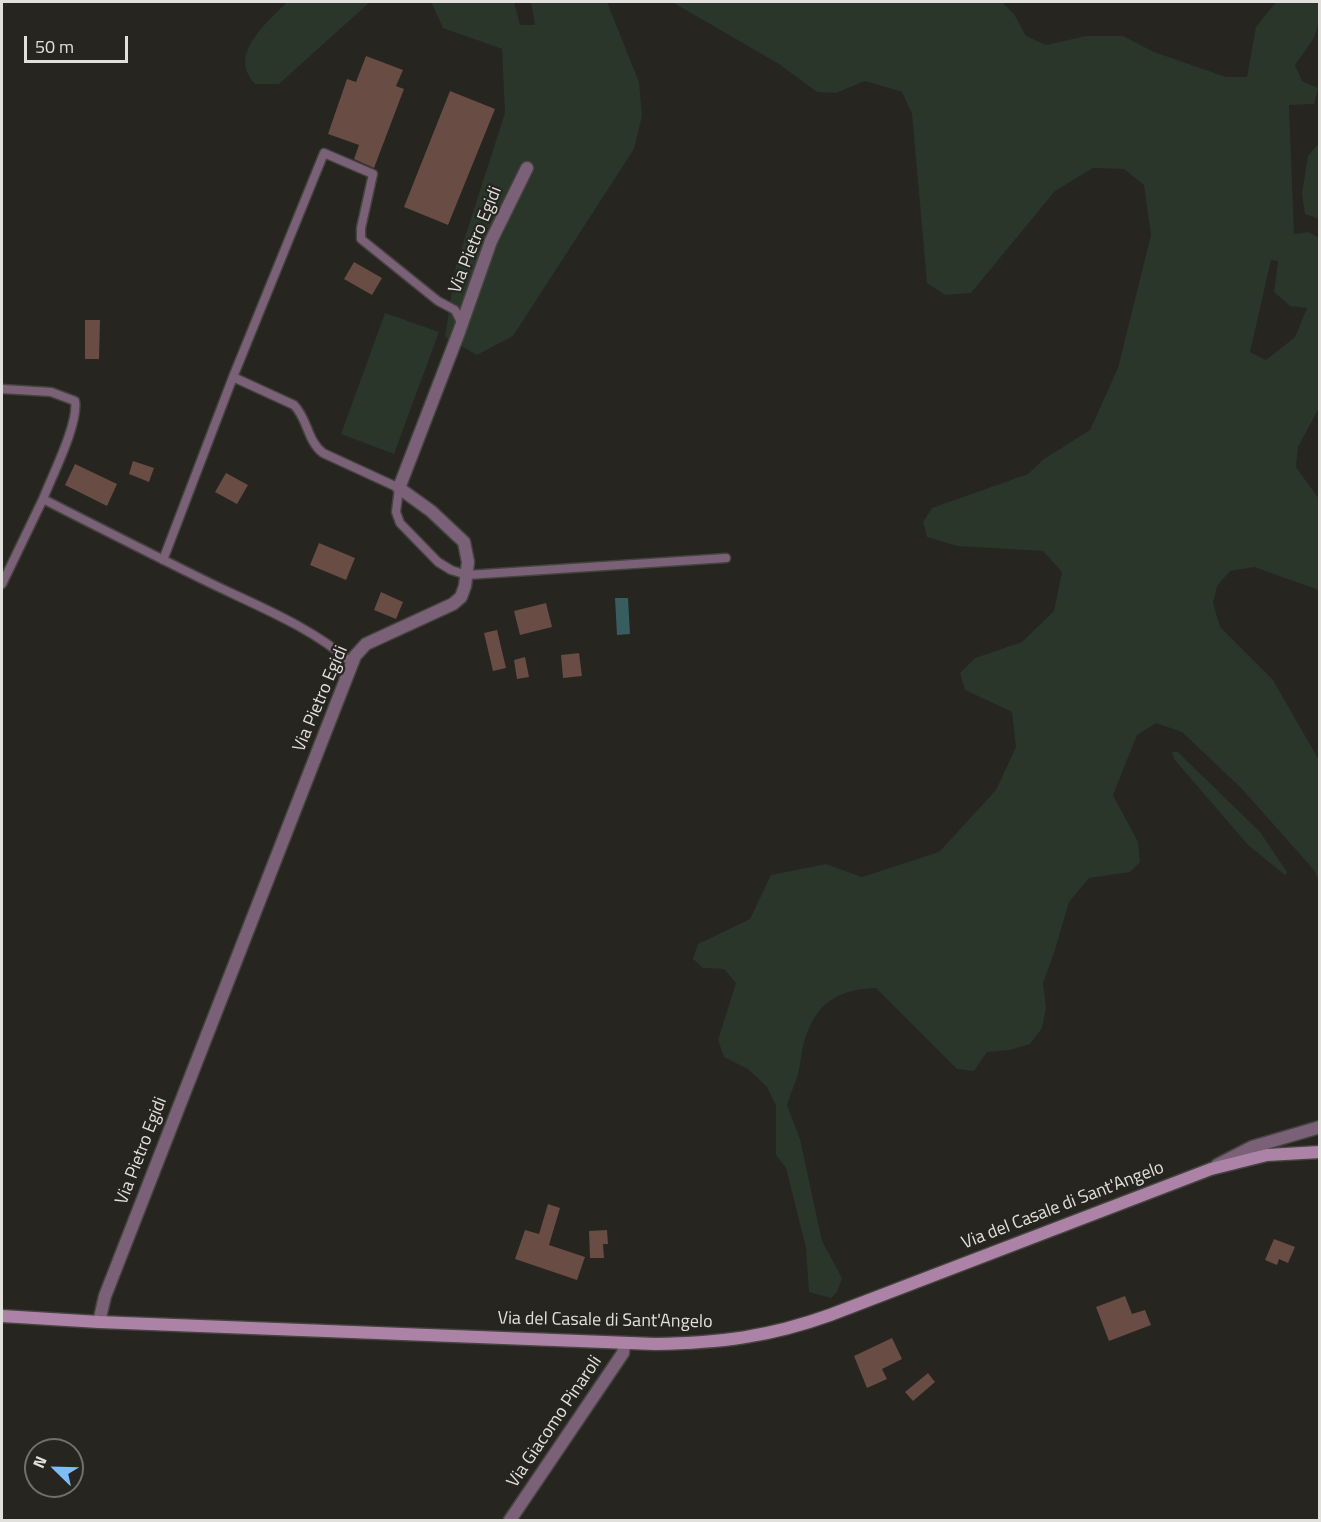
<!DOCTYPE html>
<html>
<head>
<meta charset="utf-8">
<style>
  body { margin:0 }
  #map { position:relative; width:1321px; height:1522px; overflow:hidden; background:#262520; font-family:"Titillium Web",sans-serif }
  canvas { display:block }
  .frame { position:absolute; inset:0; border:3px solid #e2e0dd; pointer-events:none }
  .north { position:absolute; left:24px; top:1438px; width:60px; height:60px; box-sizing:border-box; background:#262520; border:2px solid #71706c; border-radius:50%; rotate:293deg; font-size:16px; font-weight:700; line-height:24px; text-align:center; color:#e2e0dd }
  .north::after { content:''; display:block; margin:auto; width:21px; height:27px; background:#7fbdfa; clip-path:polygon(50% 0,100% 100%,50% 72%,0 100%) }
  .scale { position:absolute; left:24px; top:36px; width:104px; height:27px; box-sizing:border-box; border:3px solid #e2e0dd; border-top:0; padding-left:8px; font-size:18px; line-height:21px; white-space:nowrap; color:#e2e0dd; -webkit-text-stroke:4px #262520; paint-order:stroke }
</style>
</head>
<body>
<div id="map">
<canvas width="1321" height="1522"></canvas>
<div class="frame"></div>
<div class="north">N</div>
<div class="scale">50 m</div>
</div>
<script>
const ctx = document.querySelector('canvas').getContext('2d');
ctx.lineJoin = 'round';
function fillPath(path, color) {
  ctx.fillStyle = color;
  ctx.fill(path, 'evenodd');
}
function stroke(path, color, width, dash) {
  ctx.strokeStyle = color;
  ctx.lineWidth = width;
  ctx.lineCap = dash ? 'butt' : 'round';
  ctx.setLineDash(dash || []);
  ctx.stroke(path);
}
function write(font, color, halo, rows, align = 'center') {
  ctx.font = font + ' "Titillium Web",sans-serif';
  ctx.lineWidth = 4.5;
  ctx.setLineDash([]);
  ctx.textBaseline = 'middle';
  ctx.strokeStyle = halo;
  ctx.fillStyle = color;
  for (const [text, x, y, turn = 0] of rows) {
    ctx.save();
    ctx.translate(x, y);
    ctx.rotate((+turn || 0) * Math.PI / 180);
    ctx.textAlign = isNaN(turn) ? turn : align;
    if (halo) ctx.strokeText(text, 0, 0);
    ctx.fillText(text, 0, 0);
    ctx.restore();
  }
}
const green = new Path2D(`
  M287,2H370L279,84H255C227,54 267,23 287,2Z
  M431,2H514L520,25H535L531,2H607L639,82L642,116L634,149L513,336L477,355L445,337L456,265L505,113L502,49L443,28Z
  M672,2H1002L1014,14L1026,36L1046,45L1086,36H1123L1154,52L1226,77H1247L1256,27L1276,2H1319C1320,36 1314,38 1295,65L1302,81L1318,88L1314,104L1289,105L1294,234L1309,232L1319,238V408L1298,447L1296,467L1319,499V590L1254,567L1230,571L1217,586L1213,603L1220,627L1273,680L1319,760V882L1314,870L1242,789L1182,732L1156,723L1137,735L1113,795L1138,842L1140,862L1130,872L1089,878L1069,902L1054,953L1043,983L1046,1008L1042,1028L1030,1044L1010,1050L987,1052L974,1071L957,1069L876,988C833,989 811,1008 802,1051C801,1058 800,1066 798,1074C795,1084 790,1095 787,1105L800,1139L822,1241L842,1278L837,1292L831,1298L809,1292L806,1248L786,1168L776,1155V1106L767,1087L748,1069L724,1057L718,1040L736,983L724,969L703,968L693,959L698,944L750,919L771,875L826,864L862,877L939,852L996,790L1016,747L1012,712L965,690L960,673L975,658L1022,642L1054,611L1062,572L1043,551L957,546L927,537L923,522L932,508L1028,474L1044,459L1090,430L1118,368L1151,235L1144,185L1124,169L1093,168L1055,191L971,293L945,295L927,283L912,114L902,92L865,81L836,93L817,92L779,64ZM1271,260L1278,261L1274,292L1290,306L1307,308L1295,337L1266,360L1250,352Z
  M1319,143L1320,219H1319L1305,214L1302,194L1308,156Z
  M385,313L439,332L394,454L341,434Z
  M1172,752H1178L1260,832L1287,872L1285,875L1248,845L1174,759Z`);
const water = new Path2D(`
  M615,598H628L630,634L617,635Z`);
const building = new Path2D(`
  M366,56L403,70L396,86L404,89L374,168L354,159L359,145L328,134L347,79L356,82Z
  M450,91L495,109L448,225L404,207Z
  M354,262L382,278L372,295L344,279Z
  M85,320H100L99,359H85Z
  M133,461L154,468L149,482L129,474Z
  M75,464L117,484L107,506L65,485Z
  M226,473L248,485L237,504L215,492Z
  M319,543L355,558L346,580L310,565Z
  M381,592L403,602L396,619L374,610Z
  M546,603L552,627L520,635L514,611Z
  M497,630L506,668L493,671L484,633Z
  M579,653L582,676L563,678L561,655Z
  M525,657L529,677L517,679L514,660Z
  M548,1204L560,1208L549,1245L585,1257L577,1280L515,1259L525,1230L539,1234Z
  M607,1230L608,1244H603L604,1258H590L589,1231Z
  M1274,1239L1295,1247L1288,1263L1279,1259L1277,1265L1265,1260Z
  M1125,1296L1132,1314L1145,1310L1151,1325L1109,1341L1096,1307Z
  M892,1338L902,1359L882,1369L887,1379L867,1388L854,1356Z
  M928,1373L935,1382L913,1401L905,1392Z`);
const service = new Path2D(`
  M233,377L294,405C308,419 307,441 323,453L399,488L396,512L400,523L438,562L451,570L467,575L726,558
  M2,389L51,392L75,401C79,423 52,476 43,499C98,527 153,555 208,582C257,606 310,626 352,663
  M163,560L233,377L324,153L373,174L361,228V239L438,301L455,310L462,324
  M2,584L43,499`);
const minor = new Path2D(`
  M1217,1165L1252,1147L1320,1127
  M99,1322L105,1296L355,656L366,644L453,604L461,597L465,586L468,562L464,542L431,511L399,488L459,332L491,241L527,168
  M510,1520L623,1353L624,1343`);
const secondary = new Path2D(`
  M2,1316L99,1322L655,1344C719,1343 769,1337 830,1315L1211,1169L1267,1155L1320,1152`);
const streetNames = [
  ["Via Pietro Egidi",476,240,-68],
  ["Via Pietro Egidi",321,699,-67],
  ["Via Pietro Egidi",142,1151,-69],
  ["Via del Casale di Sant'Angelo",1063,1206,-21],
  ["Via del Casale di Sant'Angelo",605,1321,1],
  ["Via Giacomo Pinaroli",555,1422,-56]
];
fillPath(green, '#293629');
fillPath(water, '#385d5e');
fillPath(building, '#694c43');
stroke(service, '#44433e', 11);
stroke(minor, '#44433e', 15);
stroke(secondary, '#44433e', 15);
stroke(service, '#7b6177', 8);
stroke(minor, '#7b6177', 12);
stroke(secondary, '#ac83a6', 12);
write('18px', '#e2e0dd', '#262520', streetNames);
</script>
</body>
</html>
